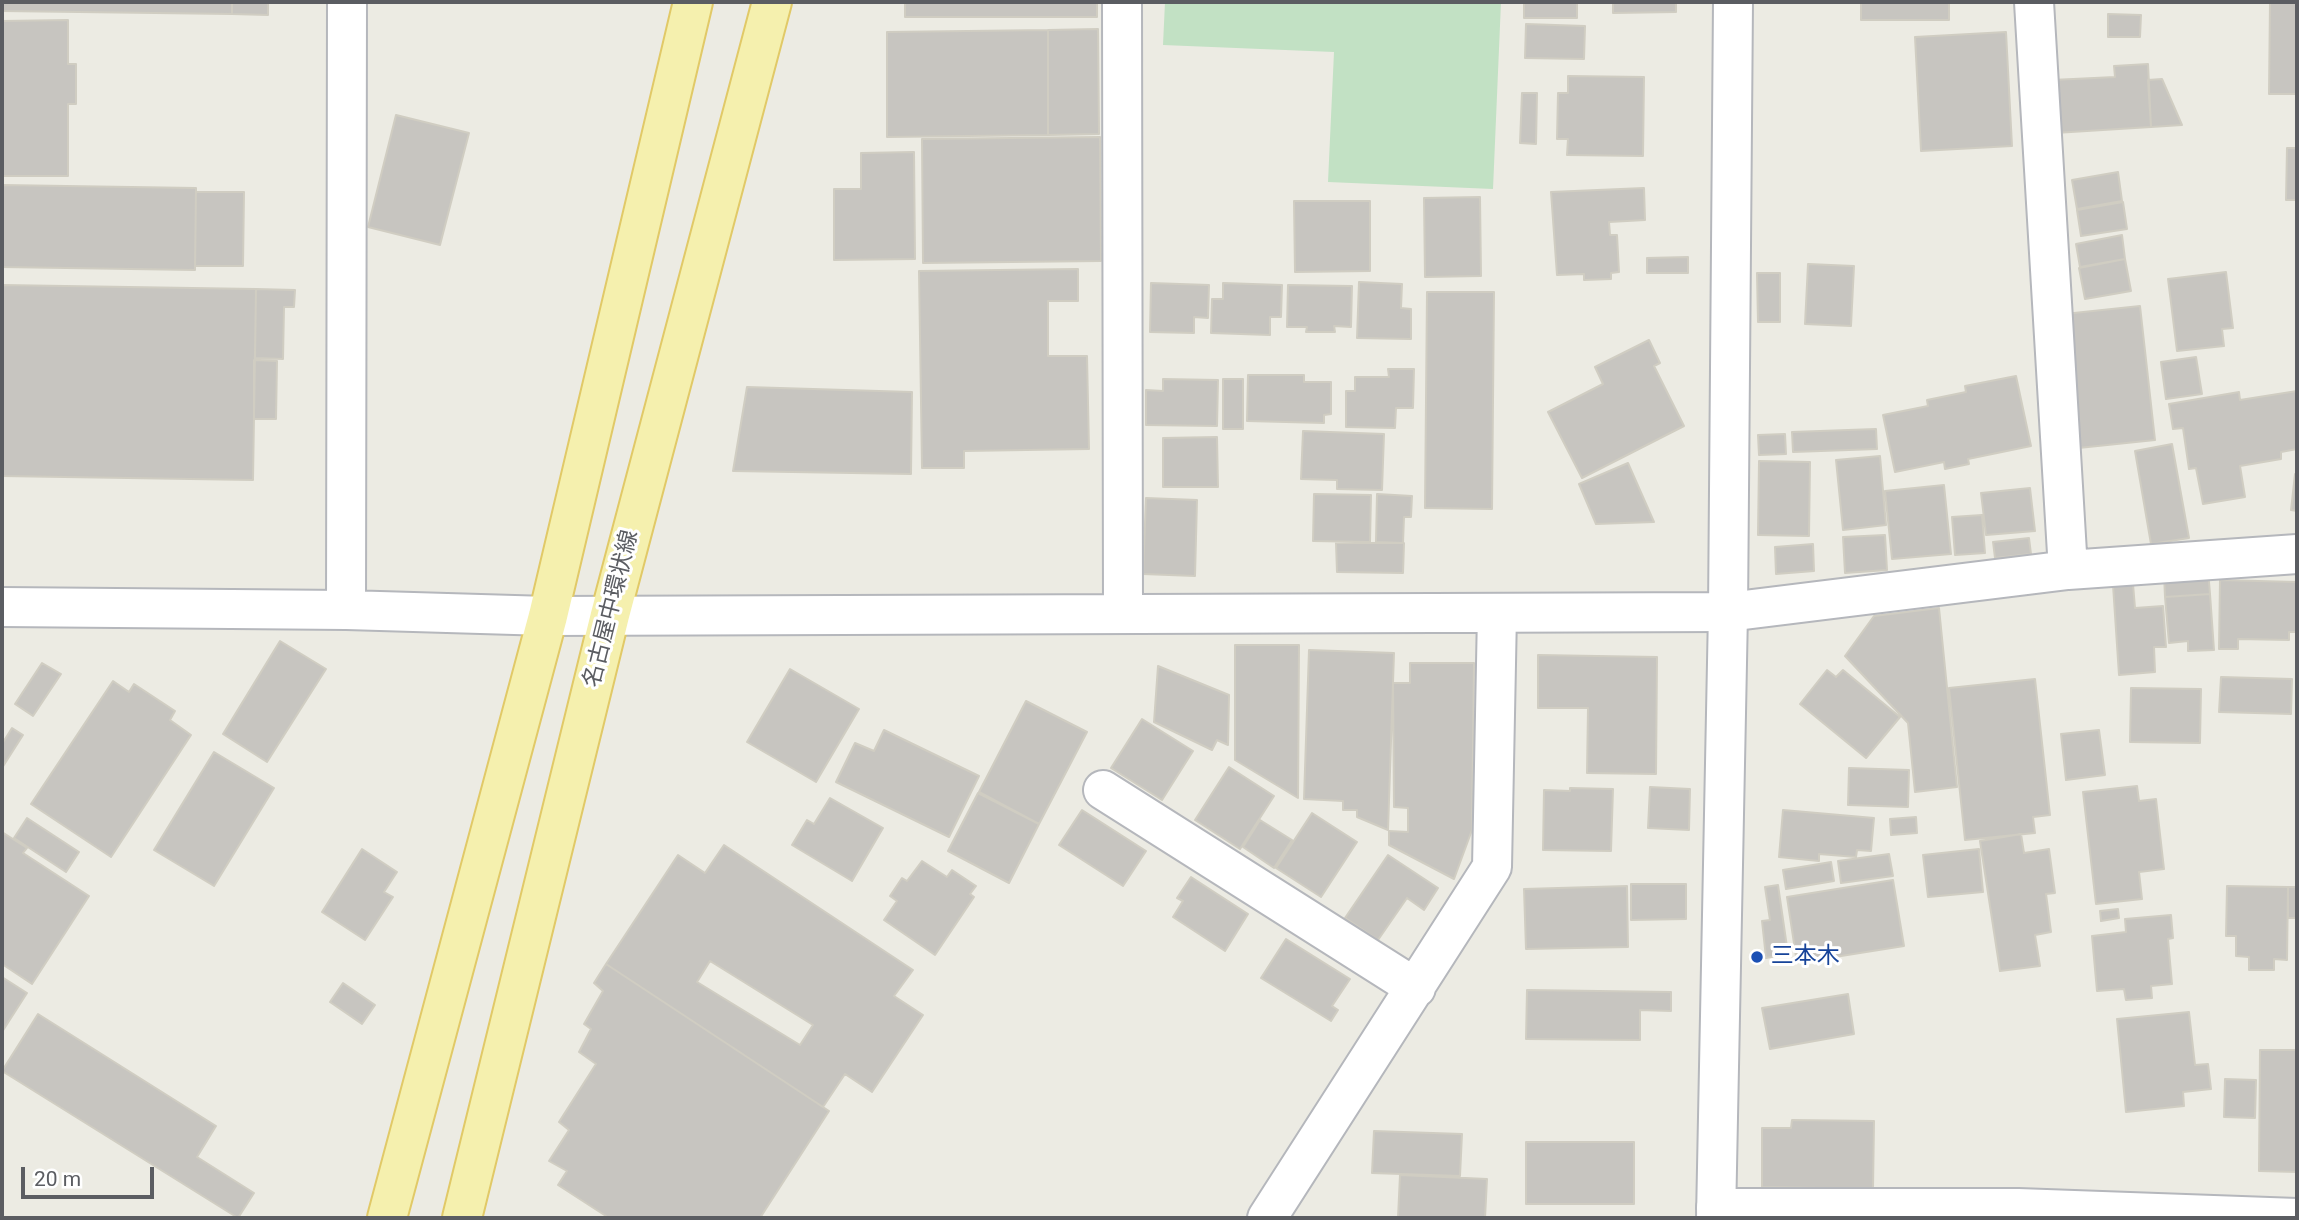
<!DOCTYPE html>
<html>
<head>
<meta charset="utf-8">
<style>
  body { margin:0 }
  #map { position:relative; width:2299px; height:1220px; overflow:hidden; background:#ecebe3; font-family:Roboto,sans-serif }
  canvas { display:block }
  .frame { position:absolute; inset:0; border:4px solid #5b5d62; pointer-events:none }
  .scale { position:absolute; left:21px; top:1167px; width:133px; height:32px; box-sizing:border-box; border:4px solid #5b5d62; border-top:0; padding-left:9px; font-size:21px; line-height:24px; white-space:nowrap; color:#5b5d62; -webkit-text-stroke:5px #fff; paint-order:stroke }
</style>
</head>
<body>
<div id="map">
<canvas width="2299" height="1220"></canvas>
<div class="frame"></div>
<div class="scale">20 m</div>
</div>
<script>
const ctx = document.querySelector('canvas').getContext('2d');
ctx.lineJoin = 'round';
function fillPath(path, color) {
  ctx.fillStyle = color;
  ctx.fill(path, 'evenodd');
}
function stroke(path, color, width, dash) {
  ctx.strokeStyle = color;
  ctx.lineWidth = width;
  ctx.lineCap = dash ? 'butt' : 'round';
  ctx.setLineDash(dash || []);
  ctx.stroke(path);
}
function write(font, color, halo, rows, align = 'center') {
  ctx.font = font + ' Roboto,"Noto Sans JP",sans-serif';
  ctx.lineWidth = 6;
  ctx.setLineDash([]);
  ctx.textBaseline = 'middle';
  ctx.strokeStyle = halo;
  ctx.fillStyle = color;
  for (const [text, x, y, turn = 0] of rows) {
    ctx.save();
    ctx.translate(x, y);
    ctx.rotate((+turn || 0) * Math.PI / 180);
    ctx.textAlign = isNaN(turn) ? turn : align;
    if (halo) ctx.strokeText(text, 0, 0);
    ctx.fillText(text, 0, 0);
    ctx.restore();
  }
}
const green = new Path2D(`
  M1165,2H1501L1493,189L1328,182L1334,52L1163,45Z`);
const building = new Path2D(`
  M2,2H232V14L2,11Z
  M232,2H268V15L232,14Z
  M905,2H1097V17H905Z
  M1524,2H1577V18H1524Z
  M1613,2H1676V12L1613,13Z
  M1861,2H1949V20H1861Z
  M2270,2H2297V94H2269Z
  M2108,14L2141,15L2140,37H2108Z
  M68,20V64H76V104H68V176H2V21Z
  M1526,24L1585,26L1584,59L1525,58Z
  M1098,29L1099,134L1048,135V30Z
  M1048,30V135L887,137V32Z
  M2006,32L2012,146L1921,151L1915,37Z
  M2148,64L2151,127L2055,133L2052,80L2115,77L2114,66Z
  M1568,76L1644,77L1643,156L1567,155L1568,139H1557L1558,93H1568Z
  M2162,79L2182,125L2151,127L2148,80Z
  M1522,93H1537L1536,144L1520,143Z
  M396,115L469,133L440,245L368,227Z
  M1100,137L1101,261L923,263L922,139Z
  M2287,148H2297V200H2286Z
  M914,152L915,259L834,260V189H861V153Z
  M2118,172L2122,201L2077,209L2072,180Z
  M2,185L196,188L195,270L2,267Z
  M1644,188L1645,220L1609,222L1610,235H1617L1619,272L1611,273V279L1584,280V274L1557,275L1551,192Z
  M196,192H244L243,266H195Z
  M1480,197L1481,276L1425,277L1424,198Z
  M1294,201H1370V271L1295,272Z
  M2123,202L2127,229L2081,236L2077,210Z
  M2122,235L2125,259L2080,267L2076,244Z
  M1688,257V273H1647V258Z
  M2125,259L2131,291L2085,299L2079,268Z
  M1808,264L1854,266L1851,326L1805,324Z
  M1078,269V301H1048V356H1087L1089,449L964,451V468H922L919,271Z
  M2226,272L2233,328L2222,329L2224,346L2177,351L2168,279Z
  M1757,273H1780V322H1758Z
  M1359,282L1402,284L1401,308L1411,309V339L1357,338Z
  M1151,283L1209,285L1208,318L1194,317V333L1150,332Z
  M1223,283L1282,285L1281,317H1270V335L1211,333L1212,299H1223Z
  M2,285L256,289L253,480L2,476Z
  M1288,285L1352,286L1351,327L1334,326L1335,332H1306L1307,327H1287Z
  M256,289L295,290L294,307H284L283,359L255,358Z
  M1427,292H1494L1492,509L1425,508Z
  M2140,306L2155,440L2069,449L2055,315Z
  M1649,340L1660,363L1654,366L1684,426L1582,478L1548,412L1603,384L1595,367Z
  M2196,357L2202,394L2166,399L2161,362Z
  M254,360L277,361L276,419H254Z
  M1388,369H1414L1413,408H1396L1395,428L1346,427V391H1355V377H1389Z
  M1248,375H1304V382H1331V414L1324,415V423L1247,421Z
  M2016,376L2031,446L1968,459L1969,464L1945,469L1944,462L1895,472L1883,415L1928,406L1927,400L1966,392L1965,386Z
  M1163,379L1218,380L1217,426L1146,425V390L1163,391Z
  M1223,379H1243V429H1223Z
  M747,387L912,392L911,474L733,471Z
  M2297,391V449L2281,452V459L2240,466L2245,497L2203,504L2196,468L2189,469L2183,428L2173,429L2169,404L2239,392L2240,400Z
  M1876,429L1877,449L1793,452L1792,432Z
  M1303,431L1384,434L1382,490L1337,489V480L1301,479Z
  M1785,434L1786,454L1759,455L1758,435Z
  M1217,437L1218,487H1163V438Z
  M2172,444L2189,538L2151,544L2135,451Z
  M1880,456L1886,525L1843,530L1836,460Z
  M1759,461L1810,462L1809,536L1758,535Z
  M1628,463L1654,522L1596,524L1579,484Z
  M2295,474H2297V511L2291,510Z
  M1944,485L1951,554L1892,559L1885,491Z
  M2030,488L2035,531L1986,535L1981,493Z
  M1314,494L1371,495L1370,542L1313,541Z
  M1377,494L1412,496L1411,517H1404L1403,543L1376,542Z
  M1146,498L1197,500L1195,576L1143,574Z
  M1982,515L1985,553L1955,555L1952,517Z
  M1885,535L1887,570L1845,573L1843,537Z
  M2029,538L2031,554L1995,558L1993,542Z
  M1336,543H1404L1403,573L1337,572Z
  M1813,544L1814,571L1776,574L1775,547Z
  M2208,570L2210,594L2165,597L2164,574Z
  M2220,580L2297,582V632H2289V640L2238,639V649H2219Z
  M2133,584L2135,608L2163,606L2166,647H2154L2155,672L2119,675L2113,585Z
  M2210,594L2214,650L2188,651V641L2169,643L2165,597Z
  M1939,608L1957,787L1915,792L1908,723L1845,656L1874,616Z
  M280,641L326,669L267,762L223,734Z
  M1235,645H1299L1298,798L1235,760Z
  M1309,650L1394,653L1388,830L1357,817V810H1343V801L1304,799Z
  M1538,655L1657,657L1656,774L1587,773L1588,708H1538Z
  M42,663L61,674L33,716L15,704Z
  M1410,663H1474L1472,830L1454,879L1389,845V831L1408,832V808L1394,807L1393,683H1410Z
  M1158,666L1229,695L1228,745L1217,740L1212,750L1154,722Z
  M790,669L859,709L816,782L747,742Z
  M1827,670L1836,677L1843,670L1900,717L1866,758L1800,704Z
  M2221,677L2292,679L2291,714L2219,712Z
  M2035,679L2050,815L2033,817L2035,833L1965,840L1949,688Z
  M113,681L129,692L134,684L175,711L170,720L191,735L111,857L31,804Z
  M2131,688L2201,689L2200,743L2130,742Z
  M1026,701L1087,732L1039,824L979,792Z
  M1142,719L1193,751L1162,800L1111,768Z
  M12,728L23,735L2,768V744Z
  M884,730L979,776L949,837L836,782L855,743L874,751Z
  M2099,730L2105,775L2066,780L2061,734Z
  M214,752L274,788L214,886L154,850Z
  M1229,767L1274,796L1240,849L1195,820Z
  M1849,768L1909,770L1908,807L1848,805Z
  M2137,786L2139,801L2156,799L2164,869L2139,872L2142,899L2096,904L2083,792Z
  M1650,787L1690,789L1689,830L1648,828Z
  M1570,788L1613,789L1611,851L1543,850L1544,790L1570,791Z
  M978,793L1039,824L1009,883L948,851Z
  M830,798L883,828L852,881L792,845L807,820L814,824Z
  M1082,810L1146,851L1123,886L1059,845Z
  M1783,810L1874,818L1871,851L1857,850L1856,857L1819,854V861L1779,857Z
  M1312,813L1357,842L1321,897L1276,868Z
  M1916,817L1917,833L1891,835L1890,819Z
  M27,818L79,852L66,872L14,838Z
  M1260,820L1292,840L1274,868L1243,847Z
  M2,832L27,848L23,853L89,896L32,984L2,964Z
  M2021,834L2024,853L2049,849L2055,893L2046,894L2051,932L2035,935L2040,966L2000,971L1980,841Z
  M724,845L913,970L894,996L923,1015L872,1092L845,1074L823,1107L606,964L678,855L705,873ZM710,961L813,1025L800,1045L697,982Z
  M362,849L397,872L384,892L393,897L365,940L322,912Z
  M1979,849L1983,892L1928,897L1923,855Z
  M1889,854L1893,876L1841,883L1838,861Z
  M1388,855L1438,888L1424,910L1407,898L1378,940L1345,918Z
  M922,861L947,877L952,870L976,886L970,894L974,897L935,955L884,920L897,901L890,896L902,878L907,881Z
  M1831,862L1834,881L1786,889L1783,870Z
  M1191,877L1248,914L1225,951L1173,917L1183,901L1177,898Z
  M1893,880L1904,946L1797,963L1787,897Z
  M1631,884H1686V919L1631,920Z
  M1778,885L1788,954L1766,958L1762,921L1770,920L1765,887Z
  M1627,886L1628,947L1526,949L1524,889Z
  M2227,886L2288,887L2287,960L2274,959V970H2249V957L2236,956V936H2226Z
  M2288,887H2297V918H2288Z
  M2118,909L2119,918L2101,921L2100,911Z
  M2171,915L2173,938L2168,939L2172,984L2151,986L2152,998L2126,1000L2124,989L2097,991L2092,936L2126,932L2125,919Z
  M1286,939L1350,979L1332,1006L1338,1010L1331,1021L1261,978Z
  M606,964L829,1111L760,1218H609L558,1185L567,1171L549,1161L569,1130L559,1122L596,1064L579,1052L591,1029L584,1024L603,991L594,983Z
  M2,977L27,993L2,1032Z
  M343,983L375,1005L362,1024L330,1002Z
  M1527,990L1671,992V1011L1640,1010V1040L1526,1039Z
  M1848,994L1854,1034L1770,1049L1762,1008Z
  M2189,1012L2195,1065L2208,1064L2211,1089L2183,1092L2184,1106L2126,1112L2117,1019Z
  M38,1014L216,1126L197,1157L254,1193L238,1218L2,1071Z
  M2260,1050H2297V1172L2259,1171Z
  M2225,1079L2256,1080L2255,1118L2224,1117Z
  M1792,1120L1874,1121L1873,1189L1762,1187V1128H1791Z
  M1374,1131L1462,1134L1460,1176L1372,1173Z
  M1526,1142H1634V1204H1526Z
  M1400,1175L1487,1179L1485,1218H1398Z`);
const minor = new Path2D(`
  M1122,2L1123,614
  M2034,2L2068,570
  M2,607L346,610L548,616L1728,612L2068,570L2297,554
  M346,610L347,2
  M1103,790L1416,988
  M1716,1208H2018L2297,1218
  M1267,1218L1492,867L1497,613`);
const tertiary = new Path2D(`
  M1716,1218L1728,612L1733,2`);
const primary = new Path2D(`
  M387,1218L548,616L693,2
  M462,1218L610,615L772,2`);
const markers = [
  [1757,957,7,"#1a4fb4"]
];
const streetNames = [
  ["名古屋中環状線",612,609,-76]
];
const transitNames = [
  ["三本木",1771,957]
];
fillPath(green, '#c2e1c4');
fillPath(building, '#c7c5c0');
stroke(building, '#d0cdc2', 2);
stroke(minor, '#b5b7bc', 42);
stroke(tertiary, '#b5b7bc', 42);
stroke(primary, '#e1c967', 42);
stroke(minor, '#fff', 38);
stroke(tertiary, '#fff', 38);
stroke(primary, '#f5f0ae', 38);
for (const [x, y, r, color] of markers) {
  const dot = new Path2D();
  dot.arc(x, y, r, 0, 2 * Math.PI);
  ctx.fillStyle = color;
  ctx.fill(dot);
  stroke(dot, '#fff', 2.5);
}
write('23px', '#5b5d62', '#fff', streetNames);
write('23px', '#164399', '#fff', transitNames, 'left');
</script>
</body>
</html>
